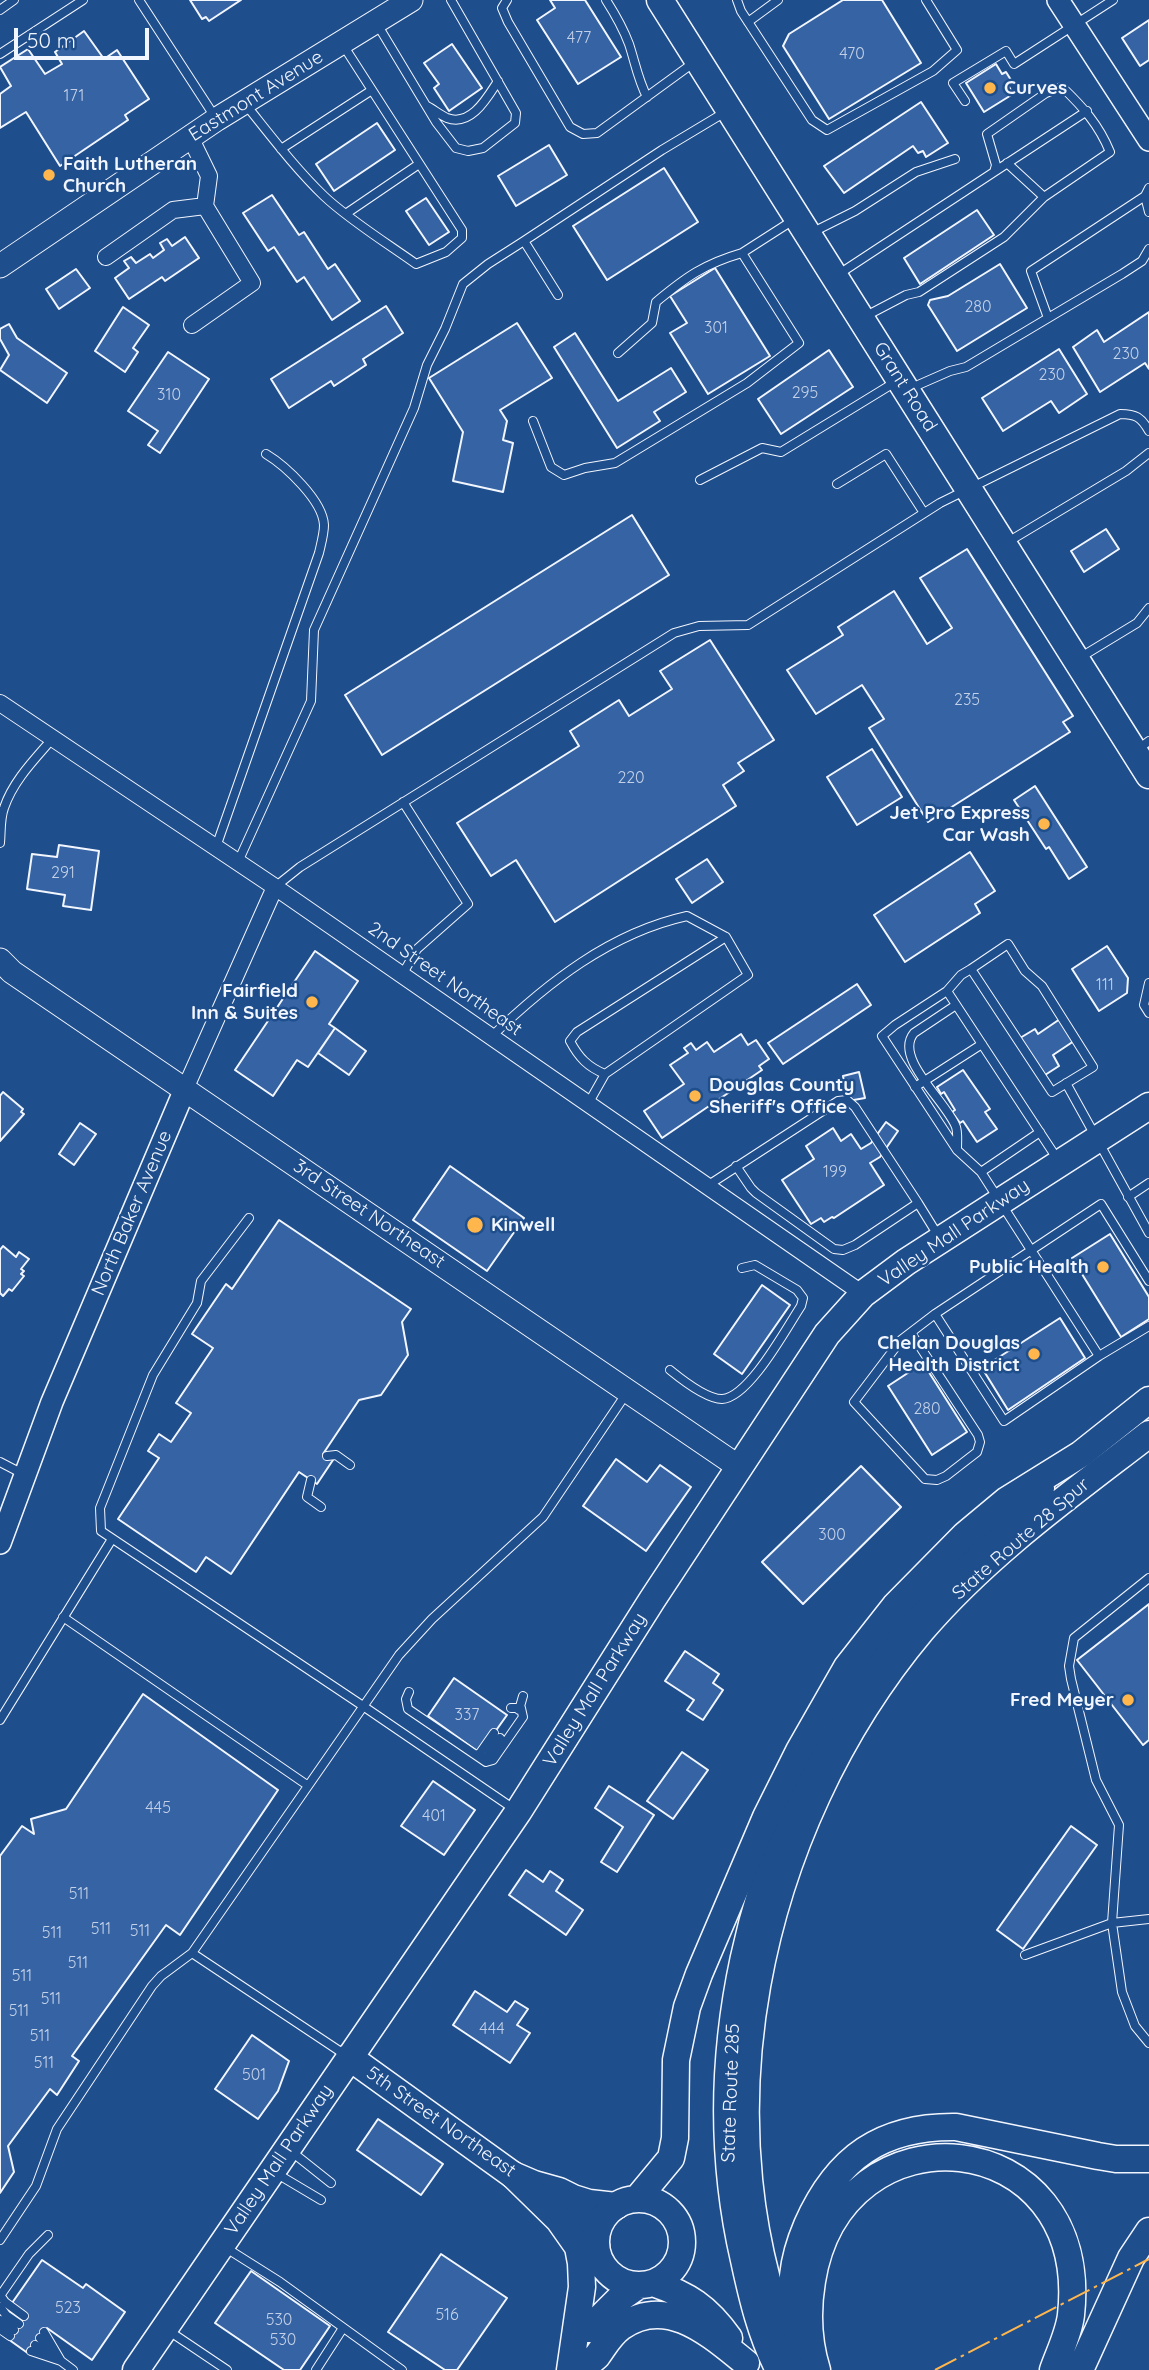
<!DOCTYPE html>
<html>
<head>
<meta charset="utf-8">
<style>
  body { margin:0 }
  #map { position:relative; width:1149px; height:2370px; overflow:hidden; background:#1f4e8c; font-family:Quicksand,sans-serif }
  canvas { display:block }
  .scale { position:absolute; left:14px; top:28px; width:135px; height:32px; box-sizing:border-box; border:4px solid #f2f6ff; border-top:0; padding-left:9px; font-size:21px; line-height:24px; white-space:nowrap; color:#f2f6ff; -webkit-text-stroke:5px #1f4e8c; paint-order:stroke }
</style>
</head>
<body>
<div id="map">
<canvas width="1149" height="2370"></canvas>
<div class="scale">50 m</div>
</div>
<script>
const ctx = document.querySelector('canvas').getContext('2d');
ctx.lineJoin = 'round';
function fillPath(path, color) {
  ctx.fillStyle = color;
  ctx.fill(path, 'evenodd');
}
function stroke(path, color, width, dash) {
  ctx.strokeStyle = color;
  ctx.lineWidth = width;
  ctx.lineCap = dash ? 'butt' : 'round';
  ctx.setLineDash(dash || []);
  ctx.stroke(path);
}
function write(font, color, halo, rows, align = 'center') {
  ctx.font = font + ' Quicksand,sans-serif';
  ctx.lineWidth = 5;
  ctx.setLineDash([]);
  ctx.textBaseline = 'middle';
  ctx.strokeStyle = halo;
  ctx.fillStyle = color;
  for (const [text, x, y, turn = 0] of rows) {
    ctx.save();
    ctx.translate(x, y);
    ctx.rotate((+turn || 0) * Math.PI / 180);
    ctx.textAlign = isNaN(turn) ? turn : align;
    if (halo) ctx.strokeText(text, 0, 0);
    ctx.fillText(text, 0, 0);
    ctx.restore();
  }
}
const building = new Path2D(`
  M190,0H241L209,21L206,17L202,19Z
  M550,0H585L621,57L578,84L537,20L555,8Z
  M843,0H882L921,63L829,119L783,46L789,34Z
  M1149,20V60L1140,66L1122,38Z
  M84,31L104,59L117,50L149,99L125,115L128,120L60,166L26,112L0,128V94L11,86L0,67L28,49L45,74L62,64L55,52Z
  M452,44L482,88L449,111L434,88L439,84L424,63Z
  M996,64L1002,74L1006,72L1011,80L1007,83L1013,94L984,112L966,83Z
  M921,102L948,143L926,157L923,151L918,153L913,146L844,193L824,166Z
  M377,123L395,150L334,191L316,164Z
  M549,145L567,175L516,206L498,176Z
  M664,168L698,222L607,280L573,226Z
  M272,195L299,235L304,232L328,269L335,264L360,301L332,320L304,277L297,282L274,247L268,251L243,213Z
  M426,198L449,232L429,245L406,211Z
  M977,210L994,235L920,284L904,258Z
  M185,237L199,258L165,281L162,277L129,299L115,278L129,268L124,261L131,257L136,263L150,254L153,258L164,250L160,243L167,239L172,246Z
  M1000,264L1027,308L957,351L928,305L930,300L948,296Z
  M715,268L770,356L708,394L670,333L687,323L670,296Z
  M76,269L90,288L59,309L46,289Z
  M386,306L403,333L363,359L366,365L334,386L331,381L289,408L271,379Z
  M123,307L149,325L133,348L138,352L125,372L95,351Z
  M1149,312V369L1145,363L1100,392L1073,347L1097,330L1104,342Z
  M517,323L552,378L500,410L507,421L503,440L513,443L503,492L453,481L463,432L429,378Z
  M9,324L17,338L67,373L47,403L0,370L9,355L0,339V329Z
  M575,333L618,401L671,368L686,392L654,412L660,421L617,448L554,347Z
  M1059,349L1087,394L1059,413L1051,401L1003,431L982,398Z
  M829,350L853,387L781,434L758,399Z
  M168,352L209,379L160,453L148,445L158,431L128,411Z
  M632,515L669,575L382,755L345,695Z
  M1106,529L1119,549L1084,572L1071,551Z
  M967,549L1073,716L1063,722L1070,732L928,822L869,728L884,719L862,685L816,714L787,670L843,635L838,627L894,591L927,644L952,628L920,578Z
  M710,640L774,740L738,763L744,771L723,785L736,806L555,922L516,860L491,876L457,823L579,746L570,731L619,700L629,716L672,689L660,671Z
  M872,749L902,797L857,825L827,777Z
  M1035,786L1087,867L1069,879L1049,847L1046,849L1014,800Z
  M59,845L99,851L91,910L63,906L65,895L27,889L32,854L57,857Z
  M970,852L995,891L975,904L980,913L905,962L874,915Z
  M707,859L723,882L692,903L676,879Z
  M1107,946L1128,978L1127,993L1099,1011L1072,969Z
  M315,951L358,981L329,1024L335,1028L308,1067L297,1060L273,1096L235,1070Z
  M857,984L871,1005L783,1064L768,1043Z
  M1060,1019L1074,1041L1053,1055L1059,1066L1045,1075L1020,1038L1035,1029L1038,1034Z
  M335,1028L366,1051L349,1075L318,1053Z
  M741,1034L748,1045L756,1040L769,1059L759,1066L762,1070L662,1138L644,1111L684,1084L670,1065L688,1053L684,1048L691,1043L696,1050L707,1042L714,1052Z
  M963,1070L990,1109L985,1112L997,1129L977,1142L963,1121L960,1123L952,1112L955,1110L944,1092L941,1094L937,1087Z
  M859,1072L865,1098L848,1101L843,1076Z
  M3,1092L23,1109L21,1112L24,1114L0,1141V1096Z
  M886,1122L898,1131L880,1157L870,1163L884,1185L834,1218L832,1217L824,1222L821,1218L811,1224L782,1180L814,1159L806,1146L833,1128L841,1141L851,1134L861,1149L871,1143Z
  M80,1123L96,1134L74,1165L59,1154Z
  M450,1166L524,1218L487,1271L413,1220Z
  M279,1220L411,1309L402,1322L408,1355L381,1395L359,1400L323,1454L333,1460L317,1484L299,1472L231,1574L206,1557L196,1572L118,1519L159,1458L148,1451L159,1434L171,1442L191,1413L176,1403L213,1348L192,1334L226,1284L232,1289Z
  M1110,1234L1149,1297V1319L1121,1337L1072,1258Z
  M3,1246L16,1257L19,1252L29,1259L21,1269L24,1271L21,1274L24,1276L12,1291L9,1289L3,1296L0,1293V1250Z
  M762,1285L790,1305L742,1374L714,1354Z
  M1060,1318L1085,1358L1008,1410L982,1368Z
  M923,1363L967,1432L932,1455L888,1386Z
  M616,1459L647,1482L660,1465L691,1487L646,1551L583,1506Z
  M861,1466L901,1507L803,1604L762,1562Z
  M1149,1604V1740L1143,1745L1077,1660Z
  M685,1651L719,1674L713,1683L723,1690L703,1720L687,1710L694,1700L665,1681Z
  M454,1678L507,1715L480,1753L428,1716Z
  M143,1694L278,1790L180,1935L166,1925L72,2056L79,2061L57,2095L50,2089L8,2146L14,2172L0,2193V1856L22,1826L34,1834L31,1819L66,1809Z
  M682,1752L708,1770L673,1819L647,1801Z
  M433,1781L475,1810L444,1855L401,1826Z
  M609,1786L654,1815L617,1872L601,1862L623,1827L595,1808Z
  M1071,1826L1097,1845L1023,1949L997,1930Z
  M526,1870L543,1882L550,1871L563,1880L556,1891L583,1910L566,1935L509,1895Z
  M475,1991L507,2012L515,2001L528,2009L517,2025L530,2033L510,2063L453,2025Z
  M252,2035L289,2061L278,2091L258,2119L215,2089Z
  M378,2119L443,2164L421,2195L357,2150Z
  M441,2254L507,2298L457,2370H445L388,2332Z
  M42,2260L83,2288L86,2284L125,2312L92,2360L47,2328L29,2354L8,2339L26,2313L12,2303Z
  M251,2271L330,2326L300,2370H284L215,2323Z`);
const service = new Path2D(`
  M139,0L215,117
  M507,0L502,8L508,22L570,127L583,134L597,133L696,61
  M606,0C615,14 623,28 629,44C635,62 638,80 647,97
  M737,0L741,11L812,120L827,130L933,71L957,50L926,0
  M0,10L14,0
  M748,22L778,0
  M377,24L436,122L456,148L468,151L483,148L515,123L516,113L451,0
  M0,54L83,0
  M965,101L953,83L1006,51L1014,64L1113,0
  M246,105C271,136 295,168 324,196C348,219 388,244 416,264L446,252L462,238V230L343,45
  M427,106C433,109 440,115 447,118C471,127 487,98 498,81
  M281,149L372,90
  M1007,163L1044,197
  M994,172L1087,111
  M1149,188L1145,196L1149,212
  M347,213L419,164
  M811,233L855,211L916,172L955,159
  M839,274L994,172L996,165L987,134L1046,93L1062,87C1083,107 1099,125 1110,152L1044,197L1004,237L919,292L906,295L864,317
  M558,295L524,241L662,150L727,111
  M1048,318L1031,271L1145,196
  M618,353L652,323L656,302C686,277 704,264 742,253
  M909,389L950,371L966,367L1122,274L1142,261L1149,249
  M533,421L551,467L564,475L585,468L615,463L747,383L799,343L742,253L795,219
  M700,480L762,448L781,452L897,381
  M837,484L886,454L924,513
  M1006,543L1126,471L1149,453
  M1081,657L1137,623L1149,608
  M1137,750L1149,741
  M0,843C1,832 0,819 4,808C13,781 34,760 53,738
  M216,847L319,553C321,544 324,534 324,525C323,501 286,466 266,454
  M238,862L311,701L314,630L414,408L427,365L445,329L463,284L488,264L524,241
  M275,887L300,867L674,633L699,626L748,625L940,503L1120,414C1136,414 1141,417 1149,431
  M1008,944L1025,971L1042,986L1093,1067L1052,1092L971,969Z
  M402,975L417,949L468,904L403,802
  M1149,983L1144,1005L1149,1013
  M947,991L961,975L971,969
  M956,1005L914,1033C893,1058 947,1102 956,1127C958,1133 957,1142 957,1149
  M491,1037C547,983 610,933 687,916L726,937L748,975L605,1074L588,1104
  M605,1074C588,1067 579,1058 570,1041L577,1032L726,937
  M1066,1083L1149,1233
  M915,1087L982,1044
  M736,1166L751,1188L756,1193L834,1249L843,1250L855,1245L918,1203L939,1237
  M981,1172L1040,1132
  M707,1186L838,1101L847,1100L855,1107L918,1203
  M1128,1197L1149,1183
  M249,1218L201,1281L197,1303L153,1375L100,1508L101,1531L363,1706L514,1809
  M935,1314L1101,1204L1149,1281
  M911,1333L978,1435L980,1442L977,1452L946,1476L937,1480L925,1479L854,1402L901,1340L935,1314L1004,1421L1099,1356L981,1172L957,1150L882,1036L895,1025L947,991L1058,1160
  M1099,1356L1149,1326
  M670,1370C681,1379 707,1399 722,1399C749,1398 787,1327 801,1306L803,1298L797,1290L755,1265L742,1268
  M327,1456L336,1455L350,1465
  M0,1462L25,1475
  M311,1480L307,1497L321,1507
  M1149,1578L1074,1638L1069,1666L1071,1679L1096,1780L1119,1825L1112,1923L1122,1992L1135,2026L1149,2043
  M63,1617L307,1785
  M409,1692L406,1699L408,1709L486,1762L493,1760L523,1717L521,1708H511
  M519,1710L523,1696
  M0,1720L112,1539
  M476,1755L480,1753L494,1733
  M482,1759L487,1757L500,1738
  M192,1953L347,2056
  M1025,1955L1112,1923L1149,1919
  M292,2152L331,2183
  M274,2172L321,2200
  M0,2240L36,2186L57,2129L152,1986L161,1976L192,1953L399,1655L432,1619L543,1517L626,1394
  M223,2246L280,2282L402,2370
  M0,2295L5,2302L24,2316
  M0,2296L29,2254L48,2235
  M0,2307L6,2315L19,2324
  M0,2320L14,2330
  M0,2329L10,2336
  M169,2331L227,2370
  M44,2332L61,2361
  M40,2338L52,2351
  M35,2345L50,2354
  M31,2351L61,2361L73,2370
  M316,2370L343,2328`);
const minor = new Path2D(`
  M190,137L209,176L205,206L252,283L192,325
  M106,257L173,210L205,206
  M0,703L275,887L863,1294
  M185,1089L275,887`);
const tertiary = new Path2D(`
  M1058,0L1149,140
  M0,1543L52,1402L185,1089`);
const secondary = new Path2D(`
  M0,266L217,119L411,0
  M0,960L12,972L739,1467`);
const primary = new Path2D(`
  M660,0L1149,775
  M349,2057L513,2175L534,2184L559,2191L573,2198L589,2203L616,2206
  M552,2199L583,2227L596,2245
  M136,2370L518,1812L652,1600L827,1334L863,1294L906,1262L1149,1106
  M779,2370C761,2336 752,2297 744,2260C698,2060 750,1850 861,1680C910,1605 974,1545 1041,1488
  M799,2370C691,2129 755,1829 922,1630C987,1554 1070,1495 1149,1434`);
const trunk = new Path2D(`
  M513,2175L559,2220L578,2247L581,2263L582,2287L570,2370
  M637,2199L671,2158L675,2138L676,2060L687,2007L699,1974L766,1817L799,1751L847,1667L895,1606L965,1535L1007,1500L1081,1454L1149,1400
  M596 2242a43 43 0 1 1 86 0a43 43 0 1 1-86 0Z
  M653,2283C688,2295 707,2307 729,2338
  M589,2329L619,2299L639,2285
  M797,2329C788,2291 792,2260 807,2225C837,2157 882,2126 956,2127L1098,2156L1116,2159H1149
  M580,2370C585,2365 592,2361 597,2356C605,2345 610,2335 621,2327C667,2294 711,2335 746,2363
  M817,2370C808,2341 807,2311 812,2281C841,2100 1092,2123 1071,2315C1069,2333 1059,2353 1053,2370
  M1080,2370L1131,2258L1149,2231`);
const power = new Path2D(`
  M935,2370L1149,2259`);
const markers = [
  [990,88,7,"#ffb74d"],
  [49,175,7,"#ffb74d"],
  [1044,824,7,"#ffb74d"],
  [312,1002,7,"#ffb74d"],
  [695,1096,7,"#ffb74d"],
  [475,1225,9,"#ffb74d"],
  [1103,1267,7,"#ffb74d"],
  [1034,1354,7,"#ffb74d"],
  [1128,1700,7,"#ffb74d"]
];
const numberNames = [
  ["477",579,38],
  ["470",852,54],
  ["171",74,96],
  ["280",978,307],
  ["301",716,328],
  ["230",1126,354],
  ["230",1052,375],
  ["295",805,393],
  ["310",169,395],
  ["235",967,700],
  ["220",631,778],
  ["291",63,873],
  ["111",1105,985],
  ["199",835,1172],
  ["280",927,1409],
  ["300",832,1535],
  ["337",467,1715],
  ["445",158,1808],
  ["401",434,1816],
  ["511",79,1894],
  ["511",101,1929],
  ["511",140,1931],
  ["511",52,1933],
  ["511",78,1963],
  ["511",22,1976],
  ["511",51,1999],
  ["511",19,2011],
  ["444",492,2029],
  ["511",40,2036],
  ["511",44,2063],
  ["501",254,2075],
  ["523",68,2308],
  ["516",447,2315],
  ["530",279,2320],
  ["530",283,2340]
];
const poiNames = [
  ["Curves",1004,88,"left"],
  ["Faith Lutheran",63,164,"left"],
  ["Church",63,186,"left"],
  ["Jet Pro Express",1030,813],
  ["Car Wash",1030,835],
  ["Fairfield",298,991],
  ["Inn & Suites",298,1013],
  ["Douglas County",709,1085,"left"],
  ["Sheriff's Office",709,1107,"left"],
  ["Kinwell",491,1225,"left"],
  ["Public Health",1089,1267],
  ["Chelan Douglas",1020,1343],
  ["Health District",1020,1365],
  ["Fred Meyer",1114,1700]
];
const streetNames = [
  ["Eastmont Avenue",256,96,-32],
  ["Grant Road",905,387,58],
  ["2nd Street Northeast",445,979,35],
  ["North Baker Avenue",132,1213,-67],
  ["3rd Street Northeast",369,1214,34],
  ["Valley Mall Parkway",954,1233,-34],
  ["State Route 28 Spur",1021,1539,-41],
  ["Valley Mall Parkway",595,1690,-58],
  ["State Route 285",731,2093,-88],
  ["5th Street Northeast",441,2122,35],
  ["Valley Mall Parkway",279,2160,-56]
];
fillPath(building, '#3563a3');
stroke(building, '#f2f6ff', 2);
stroke(service, '#f2f6ff', 10);
stroke(minor, '#f2f6ff', 18);
stroke(tertiary, '#f2f6ff', 24);
stroke(secondary, '#f2f6ff', 25);
stroke(primary, '#f2f6ff', 29);
stroke(trunk, '#f2f6ff', 29);
stroke(service, '#1f4e8c', 8);
stroke(minor, '#1f4e8c', 16);
stroke(tertiary, '#1f4e8c', 21);
stroke(secondary, '#1f4e8c', 23);
stroke(primary, '#1f4e8c', 26);
stroke(trunk, '#1f4e8c', 26);
stroke(power, '#ffb74d', 2, [24, 5, 3.5, 5]);
for (const [x, y, r, color] of markers) {
  const dot = new Path2D();
  dot.arc(x, y, r, 0, 2 * Math.PI);
  ctx.fillStyle = color;
  ctx.fill(dot);
  stroke(dot, '#1f4e8c', 2.5);
}
write('16px', '#c3d1e8', null, numberNames);
write('bold 19px', '#f2f6ff', '#1f4e8c', poiNames, 'right');
write('19px', '#f2f6ff', '#1f4e8c', streetNames);
</script>
</body>
</html>
